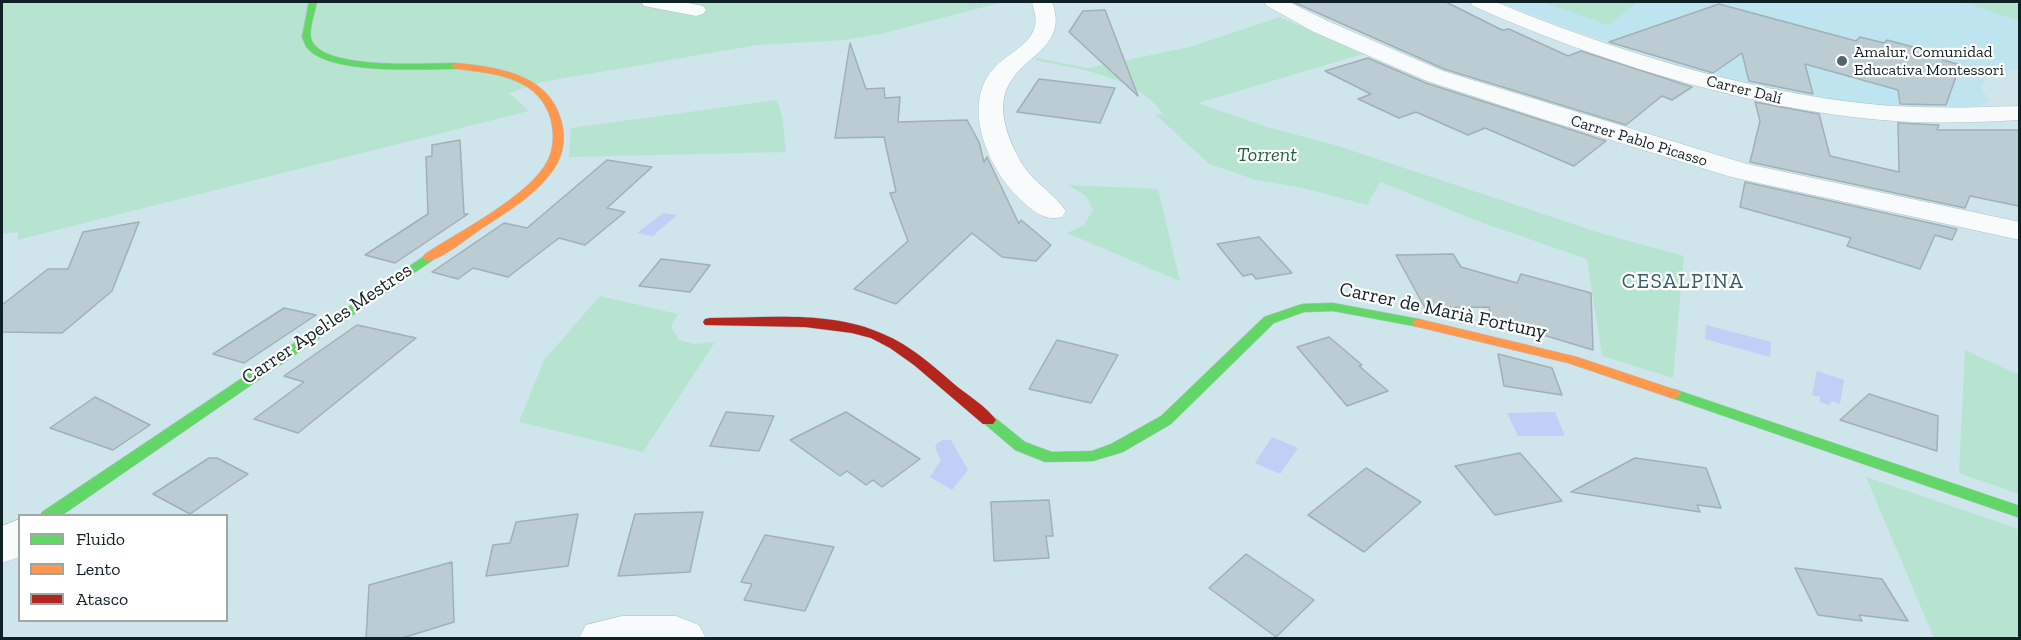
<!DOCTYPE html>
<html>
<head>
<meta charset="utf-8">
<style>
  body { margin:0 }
  #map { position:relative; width:2021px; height:640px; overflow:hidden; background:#cee5eb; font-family:"Zilla Slab",serif }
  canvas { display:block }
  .frame { position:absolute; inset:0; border:3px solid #102125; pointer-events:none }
  .legend { position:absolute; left:18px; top:514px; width:210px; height:108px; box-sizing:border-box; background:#fff; border:2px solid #9fa6a8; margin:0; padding:8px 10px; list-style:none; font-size:18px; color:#102125 }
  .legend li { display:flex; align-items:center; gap:12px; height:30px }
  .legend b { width:30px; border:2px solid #9fa6a8 }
</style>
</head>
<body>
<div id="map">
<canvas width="2021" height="640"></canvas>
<div class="frame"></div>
<ul class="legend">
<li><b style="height:8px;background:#63d668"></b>Fluido</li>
<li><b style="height:8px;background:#ff974d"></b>Lento</li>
<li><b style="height:8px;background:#b3261e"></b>Atasco</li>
</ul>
</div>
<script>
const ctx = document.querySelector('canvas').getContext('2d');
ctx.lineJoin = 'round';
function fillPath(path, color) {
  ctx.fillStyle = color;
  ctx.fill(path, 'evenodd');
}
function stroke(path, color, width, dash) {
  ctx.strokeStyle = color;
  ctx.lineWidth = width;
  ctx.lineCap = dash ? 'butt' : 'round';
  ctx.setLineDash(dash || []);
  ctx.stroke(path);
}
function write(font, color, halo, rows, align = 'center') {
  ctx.font = font + ' "Zilla Slab",serif';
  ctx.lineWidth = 4.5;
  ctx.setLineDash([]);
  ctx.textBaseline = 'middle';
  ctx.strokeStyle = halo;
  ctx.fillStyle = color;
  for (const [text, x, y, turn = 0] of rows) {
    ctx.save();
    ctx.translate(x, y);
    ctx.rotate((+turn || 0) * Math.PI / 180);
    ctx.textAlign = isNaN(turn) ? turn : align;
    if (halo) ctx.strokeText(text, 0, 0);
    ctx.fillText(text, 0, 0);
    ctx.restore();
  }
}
const built = new Path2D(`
  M1498,2H1963L2019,21V69L1994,73L1985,79L1981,88L1990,101L1979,106L1889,107L1792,95L1724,80L1573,30Z`);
const green = new Path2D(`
  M2,2H1003L880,34L844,40L757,45L542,82L509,93L529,111L17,240L19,232L2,234Z
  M1542,2H1638L1608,25Z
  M1963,2H2019V21Z
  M1280,17L1363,54L1198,103L1264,126L1338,146L1600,233L1684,256L1673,378L1602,356L1587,259L1483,223L1380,182L1367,205L1303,188L1256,180L1209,164L1155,114L1164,115C1137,76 1078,69 1035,60L1037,58L1088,68L1190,47Z
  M777,100L782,116L786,152L569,157L571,128Z
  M1068,185L1158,189L1180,281L1067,233L1084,225L1093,210L1086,196Z
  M600,296L678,314L671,327L679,340L695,344L715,342L643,452L519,422L544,360Z
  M1965,350L2019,375V494L1959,473Z
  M1866,477L2019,529V638H1934Z`);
const water = new Path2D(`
  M663,213L677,215L653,236L637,233Z
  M1706,325L1771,342L1770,357L1705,339Z
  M1817,371L1844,380L1840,404L1832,401L1829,405L1820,402V397L1812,395Z
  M1555,412L1565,436H1518L1507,413Z
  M1272,437L1298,448L1280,474L1255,463Z
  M943,440H951L968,470L952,490L930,477L941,460L935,448L937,443Z`);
const stream = new Path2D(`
  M967,2H974L976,4L972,6Z`);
const building = new Path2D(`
  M1293,2H1446L1502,30L1509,29L1568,56L1581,51L1692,87L1672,100L1662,96L1626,125L1444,69Z
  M1719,4L1856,41L1860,37L1884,43L1887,40L1932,52L1927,55L1960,65L1946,105L1900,104L1898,90L1805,64L1813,94L1749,81L1742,53L1713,73L1609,42Z
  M1105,10L1138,96L1069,32L1083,11Z
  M850,43L866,89L884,88L885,98L900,97L898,122L967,120L979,142L984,162L987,157L1019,224L1021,220L1051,245L1036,261L1002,257L972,233L896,304L854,289L908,241L890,193L896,192L884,137L835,138Z
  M1368,58L1426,83L1606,141L1574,166L1485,128L1468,135L1416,112L1399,118L1358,99L1371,94L1325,71Z
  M1039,79L1115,88L1100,123L1017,112Z
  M1755,102L1819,114L1830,156L1899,172L1898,123L1939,125L1937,130H2019V206L1970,196L1965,208L1750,162L1760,121Z
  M460,140L464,214H468L395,263L365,255L428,214L426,157L432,156V145Z
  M607,160L652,167L607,208L625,212L585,245L559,238L508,277L473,268L458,279L432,272L504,223L527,228Z
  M1745,182L1957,229L1952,240L1935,235L1920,269L1847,246L1851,238L1740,207Z
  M139,222L112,291L62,333L2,332V305L48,269H68L83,232Z
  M1259,237L1292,273L1256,279L1252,274L1243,276L1217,244Z
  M1453,254L1461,267L1517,283L1521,274L1591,293L1593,350L1540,334L1542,339L1493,327L1489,307L1425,308L1396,255Z
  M661,259L710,265L690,292L639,286Z
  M284,308L316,315L244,363L213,354Z
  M357,325L416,338L298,433L254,419L304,382L284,376Z
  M1329,337L1362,365L1359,366L1388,391L1347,406L1297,347Z
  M1057,340L1118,355L1091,403L1029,389Z
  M1498,354L1552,368L1562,395L1504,386Z
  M1869,394L1938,416L1937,451L1840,420Z
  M95,397L150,425L113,450L50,428Z
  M726,412L774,416L759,451L710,446Z
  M846,412L920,459L882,487L873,480L866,485L847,471L840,476L790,440Z
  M1520,453L1562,501L1495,515L1455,466Z
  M209,458H217L248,474L190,514L153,494Z
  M1635,458L1706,468L1721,508L1697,505L1700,512L1571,492Z
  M1366,468L1421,502L1364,552L1308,515Z
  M1049,500L1053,536H1046L1049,558L994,561L991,502Z
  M703,512L690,572L618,576L635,514Z
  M578,514L568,566L486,576L493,545L510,543L516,522Z
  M765,535L834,547L805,611L744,600L752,584L741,582Z
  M1246,554L1314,600L1276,637L1209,588Z
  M452,562L454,622L399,639H366L369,585Z
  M1795,568L1882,579L1908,621L1859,615L1862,621L1818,615Z`);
const street = new Path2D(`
  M641,2H683L703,6L706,10L703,14L696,16L644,6Z
  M1032,2H1052C1077,68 967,53 1016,153C1030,183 1050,188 1066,211L1062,217C1043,222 1029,208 1016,195C986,164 961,102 995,67C1006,55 1029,45 1034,29C1038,20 1034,11 1032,2Z
  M1264,2H1289L1330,22L1443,71L1747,164L2020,222V240L1731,177L1546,120L1427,81L1314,32L1267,6Z
  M1470,2H1496C1605,48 1743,90 1860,103C1913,109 1966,108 2020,106V120C1966,123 1914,124 1861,118C1734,104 1590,58 1473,6Z
  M20,519V557L2,563V526Z
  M622,616H676L699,625L706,638H579L586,625Z`);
const fast = new Path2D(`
  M309,2H317C315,12 309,29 311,38C319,71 429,63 456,63L461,66L456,69C422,69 332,75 308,49C305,46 304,41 302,37Z
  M429,253L433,254L435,257L433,260L61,516H40L42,512Z
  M1333,303L1419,319L1426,323L1419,327L1333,311L1304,312L1274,323L1171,424L1123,452L1093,461L1045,462L1015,450L980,420L983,416H993L1025,442L1052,452L1092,451L1111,444L1161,416L1264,317L1302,304Z
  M1674,389L2020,506V518L1669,397L1667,394L1669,391Z`);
const slow = new Path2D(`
  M456,63C497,67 549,74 561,120C566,137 564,154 554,169C537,194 509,211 484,227C469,237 445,257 429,261L425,260L423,257L425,254C458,232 530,196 548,160C554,147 554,134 551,120C546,101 533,88 516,81C495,72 474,72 453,68L451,66Z
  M1419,319L1577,357L1679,391L1681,394L1674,399L1568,363L1414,326L1412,323L1414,320Z`);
const jam = new Path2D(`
  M710,318C765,318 831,310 883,334C910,345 932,365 954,384C967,395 986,406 996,420L993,424H983L914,365L890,348L871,338L852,333L805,327L705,325L703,322L705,319Z`);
const markers = [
  [1842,61,6,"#52666a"]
];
const farPoinames = [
  ["Amalur, Comunidad",1854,52],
  ["Educativa Montessori",1854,70]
];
const farStreetnames = [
  ["Carrer Dalí",1744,90,14],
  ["Carrer Pablo Picasso",1639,141,17]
];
const parkNames = [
  ["Torrent",1267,155]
];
const streetNames = [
  ["Carrer de Marià Fortuny",1443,311,12],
  ["Carrer Apel·les Mestres",327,324,-34]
];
const neighbourhoodNames = [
  ["CESALPINA",1683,282]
];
fillPath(built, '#bde4ef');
fillPath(green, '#b7e4d0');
fillPath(water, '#bfcff5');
fillPath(stream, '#bfcff5');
fillPath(building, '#bcccd3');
stroke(building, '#a0b0b7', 1.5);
stroke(street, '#aec1c6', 1);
stroke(fast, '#aec1c6', 1);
stroke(slow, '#aec1c6', 1);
stroke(jam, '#aec1c6', 1);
fillPath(street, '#f8fbfc');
fillPath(fast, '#63d668');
fillPath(slow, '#ff974d');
fillPath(jam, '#b3261e');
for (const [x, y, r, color] of markers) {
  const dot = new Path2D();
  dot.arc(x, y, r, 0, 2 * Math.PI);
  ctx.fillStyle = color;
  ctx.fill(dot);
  stroke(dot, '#fff', 2);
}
write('16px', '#102125', '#fff', farPoinames, 'left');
write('16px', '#102125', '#fff', farStreetnames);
write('italic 20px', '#1e613b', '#fff', parkNames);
write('20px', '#102125', '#fff', streetNames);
ctx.letterSpacing = '1.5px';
write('21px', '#355d67', '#fff', neighbourhoodNames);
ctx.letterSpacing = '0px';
</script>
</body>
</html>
